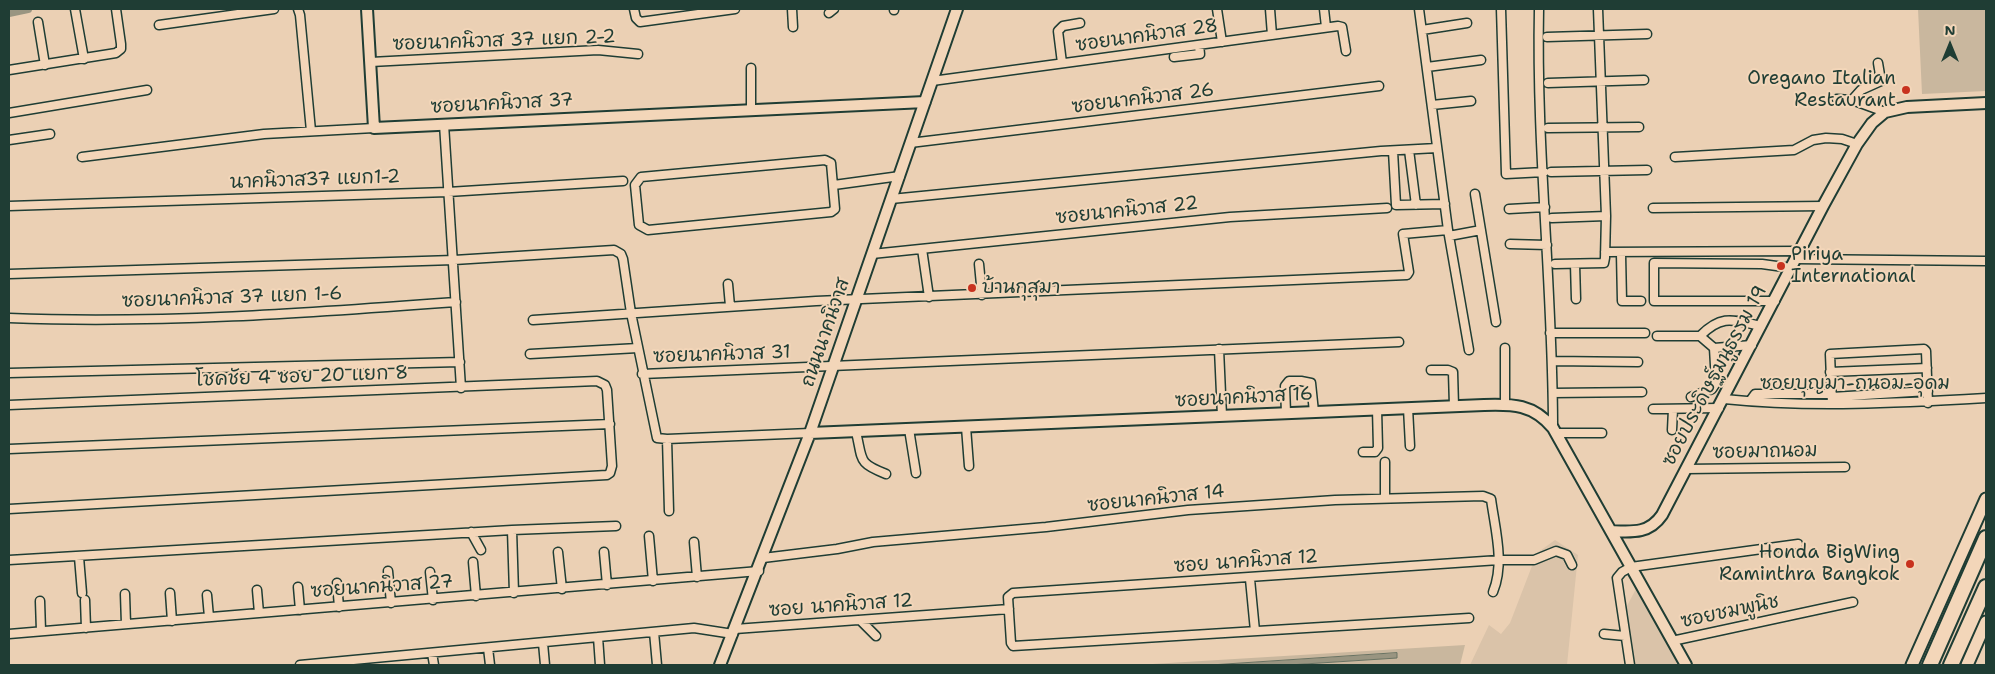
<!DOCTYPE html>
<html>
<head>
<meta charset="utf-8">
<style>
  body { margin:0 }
  #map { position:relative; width:1995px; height:674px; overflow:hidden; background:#ebd0b4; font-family:"Shantell Sans",sans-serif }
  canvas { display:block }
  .frame { position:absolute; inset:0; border:10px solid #1f3d34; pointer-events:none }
  .north { position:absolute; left:1925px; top:20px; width:50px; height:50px; -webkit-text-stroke:4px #f3d6b9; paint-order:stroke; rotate:0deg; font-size:14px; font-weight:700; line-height:20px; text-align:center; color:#1f3d34 }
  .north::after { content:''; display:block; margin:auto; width:18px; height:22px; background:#1f3d34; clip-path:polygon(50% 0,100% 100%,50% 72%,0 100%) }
</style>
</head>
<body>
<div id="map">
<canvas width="1995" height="674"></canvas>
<div class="frame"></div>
<div class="north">N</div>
</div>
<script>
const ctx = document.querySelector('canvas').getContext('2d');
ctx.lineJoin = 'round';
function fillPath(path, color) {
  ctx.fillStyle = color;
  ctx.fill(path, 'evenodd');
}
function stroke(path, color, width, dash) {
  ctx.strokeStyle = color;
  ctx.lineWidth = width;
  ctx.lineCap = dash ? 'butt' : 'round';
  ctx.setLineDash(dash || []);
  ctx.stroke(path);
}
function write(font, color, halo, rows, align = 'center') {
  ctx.font = font + ' "Shantell Sans","Playpen Sans Thai",sans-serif';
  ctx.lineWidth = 4;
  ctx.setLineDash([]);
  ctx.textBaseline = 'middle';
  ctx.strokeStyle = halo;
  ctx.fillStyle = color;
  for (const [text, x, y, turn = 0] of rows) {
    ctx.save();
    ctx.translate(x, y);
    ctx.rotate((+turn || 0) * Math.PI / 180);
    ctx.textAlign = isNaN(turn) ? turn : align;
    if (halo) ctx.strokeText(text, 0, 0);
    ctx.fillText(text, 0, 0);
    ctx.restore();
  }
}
const built = new Path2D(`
  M1555,540L1578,555L1567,665H1470L1489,625L1501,634L1510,623L1537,553Z
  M1637,587L1680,665H1627L1616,609L1627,606Z`);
const green = new Path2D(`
  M1918,9H1986V91L1922,94Z
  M1465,645L1460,665H1289L1397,658V653L1211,665H1136Z`);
const water = new Path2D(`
  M1397,653V658L1289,665H1211Z`);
const canal = new Path2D(`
  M9,13L28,9`);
const street = new Path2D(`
  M75,9L84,59
  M298,9L300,15L311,131
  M634,9L636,18L640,22L735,9
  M792,9L793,27
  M1217,9L1222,42
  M1270,9L1272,35
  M1324,9L1326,27
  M1419,9L1448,230L1469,350
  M1501,9L1506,174L1544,172
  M1539,9C1536,149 1553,288 1553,428
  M894,10V9
  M829,13L834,9
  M38,22L45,65
  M159,25L274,9
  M1422,30L1467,23
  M1547,37L1647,34
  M1174,57L1200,54L1199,45
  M371,62L598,50L638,54
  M1062,63L1058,31L1063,26L1080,23
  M1427,67L1481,60
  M751,68V109
  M9,70L116,53L121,49V44L116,9
  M932,81L1338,26L1342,27L1346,51
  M1548,83L1644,80
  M1837,99L1852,100L1885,112
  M1852,100L1861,90L1881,81L1878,63
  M1432,105L1471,101
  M9,113L147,90
  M444,124L461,388
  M1548,128L1639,127
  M9,140L50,134
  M910,143L1379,86
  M1409,150L1416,205
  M1393,151L1396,205L1445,204
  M82,157L264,134L374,128
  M1675,157L1794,150L1813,140L1826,138L1842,139L1857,144
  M825,160L831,163L835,209L831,212L648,230L639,225L635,185L641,177Z
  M1551,172L1647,170
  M834,185L900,176
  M1475,194L1496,322
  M891,199L1381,151L1437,148
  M9,206L448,192L623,181
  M1653,208L1823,206
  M1509,209L1545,207
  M1552,218L1606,216
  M1449,236L1481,230
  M1510,244L1547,245
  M922,249L929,297
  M1605,252L1800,251
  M872,254L1230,217L1387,208
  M1621,254L1622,301H1641
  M1796,259L1986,261
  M979,264L982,295
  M1555,264L1604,263L1605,258L1606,216L1598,9
  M1575,264L1576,299
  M9,274L454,260L614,250L621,254L623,259L631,313L657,438L667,439L810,433
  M728,284L730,306
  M1775,301H1654V263L1762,264L1791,268
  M9,318C158,324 308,313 456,302
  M533,320L816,301L1407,275L1409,272L1403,234L1448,230
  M1550,333H1645
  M1657,336H1700L1714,348L1752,345
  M1700,336C1722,314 1733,320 1761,326
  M1505,348V404
  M1219,349L1222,416
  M530,354L638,348
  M1552,361L1638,362
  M1431,370H1448L1453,372L1454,406
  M1830,372L1927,368
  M9,373L460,362
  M642,374L1399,342
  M1553,393L1642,392
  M1691,397L1712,389L1716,383L1714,348
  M1832,397L1928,391
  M1724,399C1811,408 1899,403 1986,398
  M1750,401L1755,394H1831
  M1832,404L1830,354L1924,349L1926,351L1928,403
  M9,405L597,381L605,385L607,390L612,466L610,473L607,475L9,509
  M1408,408L1410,446
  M1653,409L1719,408
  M1286,413L1285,386L1289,381H1301L1311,383L1314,412
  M966,427L969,466
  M909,429L916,473
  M1672,430L1673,409
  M856,432C863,460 857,463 886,474
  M1556,433H1602
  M667,439L669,511
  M9,449L610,424
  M1363,452H1375L1378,448L1377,409
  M1385,462V498
  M1686,469L1845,467
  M512,530L514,593
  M471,532L481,550
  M649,536L653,581
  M694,542L697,577
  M558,552L562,589
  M604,552L607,585
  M79,557L82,593
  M763,558L837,549L873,542L1046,527L1188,510L1335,500L1483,496L1491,499C1495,529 1505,563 1493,592
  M9,560L512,530L616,526
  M473,562L476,596
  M388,571L391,603
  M430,572L433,600
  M1250,579L1255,631
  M337,583L339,607
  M298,587L300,610
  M257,590L259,613
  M170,593L172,621
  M125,594L126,624
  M207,595L209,617
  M85,600L86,628
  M40,601L41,631
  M1469,618L1013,646L1011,643L1008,597L1013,593L1499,560H1534L1556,551L1567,555L1572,565
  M861,621L876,636
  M735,629L1009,609
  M654,632L657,665
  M9,634L759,571
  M1604,634L1625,636
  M598,637L600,665
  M1672,641L1853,602
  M543,643L545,665
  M488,648L490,665
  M432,653L434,665
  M300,665L694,628L733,634
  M1630,665L1617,578L1622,572L1631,567L1798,544`);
const secondary = new Path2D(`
  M367,9L374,128L925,102
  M810,433L1484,405C1513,404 1533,404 1553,428L1686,665
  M1611,531C1632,532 1649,534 1662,515L1823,206L1857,144L1872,123L1885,112L1907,107L1986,103
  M720,665L810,433L957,9`);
const primary = new Path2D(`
  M1912,665L1986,499
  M1967,665L1986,622`);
const highway = new Path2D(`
  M1930,665L1986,538
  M1951,665L1986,587`);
const markers = [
  [1906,90,5,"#c8321e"],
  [1781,266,5,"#c8321e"],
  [972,288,5,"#c8321e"],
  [1910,564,5,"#c8321e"]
];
const streetNames = [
  ["ซอยนาคนิวาส 28",1147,36,-8],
  ["ซอยนาคนิวาส 37 แยก 2-2",504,41,-2],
  ["ซอยนาคนิวาส 26",1143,99,-7],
  ["ซอยนาคนิวาส 37",502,104,-3],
  ["นาคนิวาส37 แยก1-2",315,180,-2],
  ["ซอยนาคนิวาส 22",1127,211,-6],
  ["ซอยนาคนิวาส 37 แยก 1-6",232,298,-2],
  ["ถนนนาคนิวาส",826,333,-71],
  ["ซอยนาคนิวาส 31",722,355,-2],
  ["ซอยประดิษฐ์มนูธรรม 19",1715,376,-62],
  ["โชคชัย 4 ซอย 20 แยก 8",302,377,-2],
  ["ซอยบุญมา-ถนอม-อุดม",1855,384],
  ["ซอยนาคนิวาส 16",1244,398,-3],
  ["ซอยมาถนอม",1765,452,-1],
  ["ซอยนาคนิวาส 14",1156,499,-6],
  ["ซอย นาคนิวาส 12",1246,562,-4],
  ["ซอยนาคนิวาส 27",382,587,-4],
  ["ซอย นาคนิวาส 12",841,606,-4],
  ["ซอยชมพูนิช",1730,612,-12]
];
const poiNames = [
  ["Oregano Italian",1896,79],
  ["Restaurant",1896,101],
  ["Piriya",1791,255,"left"],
  ["International",1791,277,"left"],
  ["บ้านกุสุมา",982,288,"left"],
  ["Honda BigWing",1900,553],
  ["Raminthra Bangkok",1900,575]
];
fillPath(built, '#dac3a9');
fillPath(green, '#c9b79e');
fillPath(water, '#999581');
stroke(water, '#687262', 1);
stroke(canal, '#999581', 8);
stroke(street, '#1f3d34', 11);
stroke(secondary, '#1f3d34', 14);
stroke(primary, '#1f3d34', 15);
stroke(highway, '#1f3d34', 18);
stroke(street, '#f3d6b9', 8);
stroke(secondary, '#f3d6b9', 10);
stroke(primary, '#f3d6b9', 11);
stroke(highway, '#f3d6b9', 14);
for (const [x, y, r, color] of markers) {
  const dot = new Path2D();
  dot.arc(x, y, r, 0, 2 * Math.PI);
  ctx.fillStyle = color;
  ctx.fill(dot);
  stroke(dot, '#f3d6b9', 2);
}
write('19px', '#1f3d34', '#f3d6b9', streetNames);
write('19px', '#1f3d34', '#f3d6b9', poiNames, 'right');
</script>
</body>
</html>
